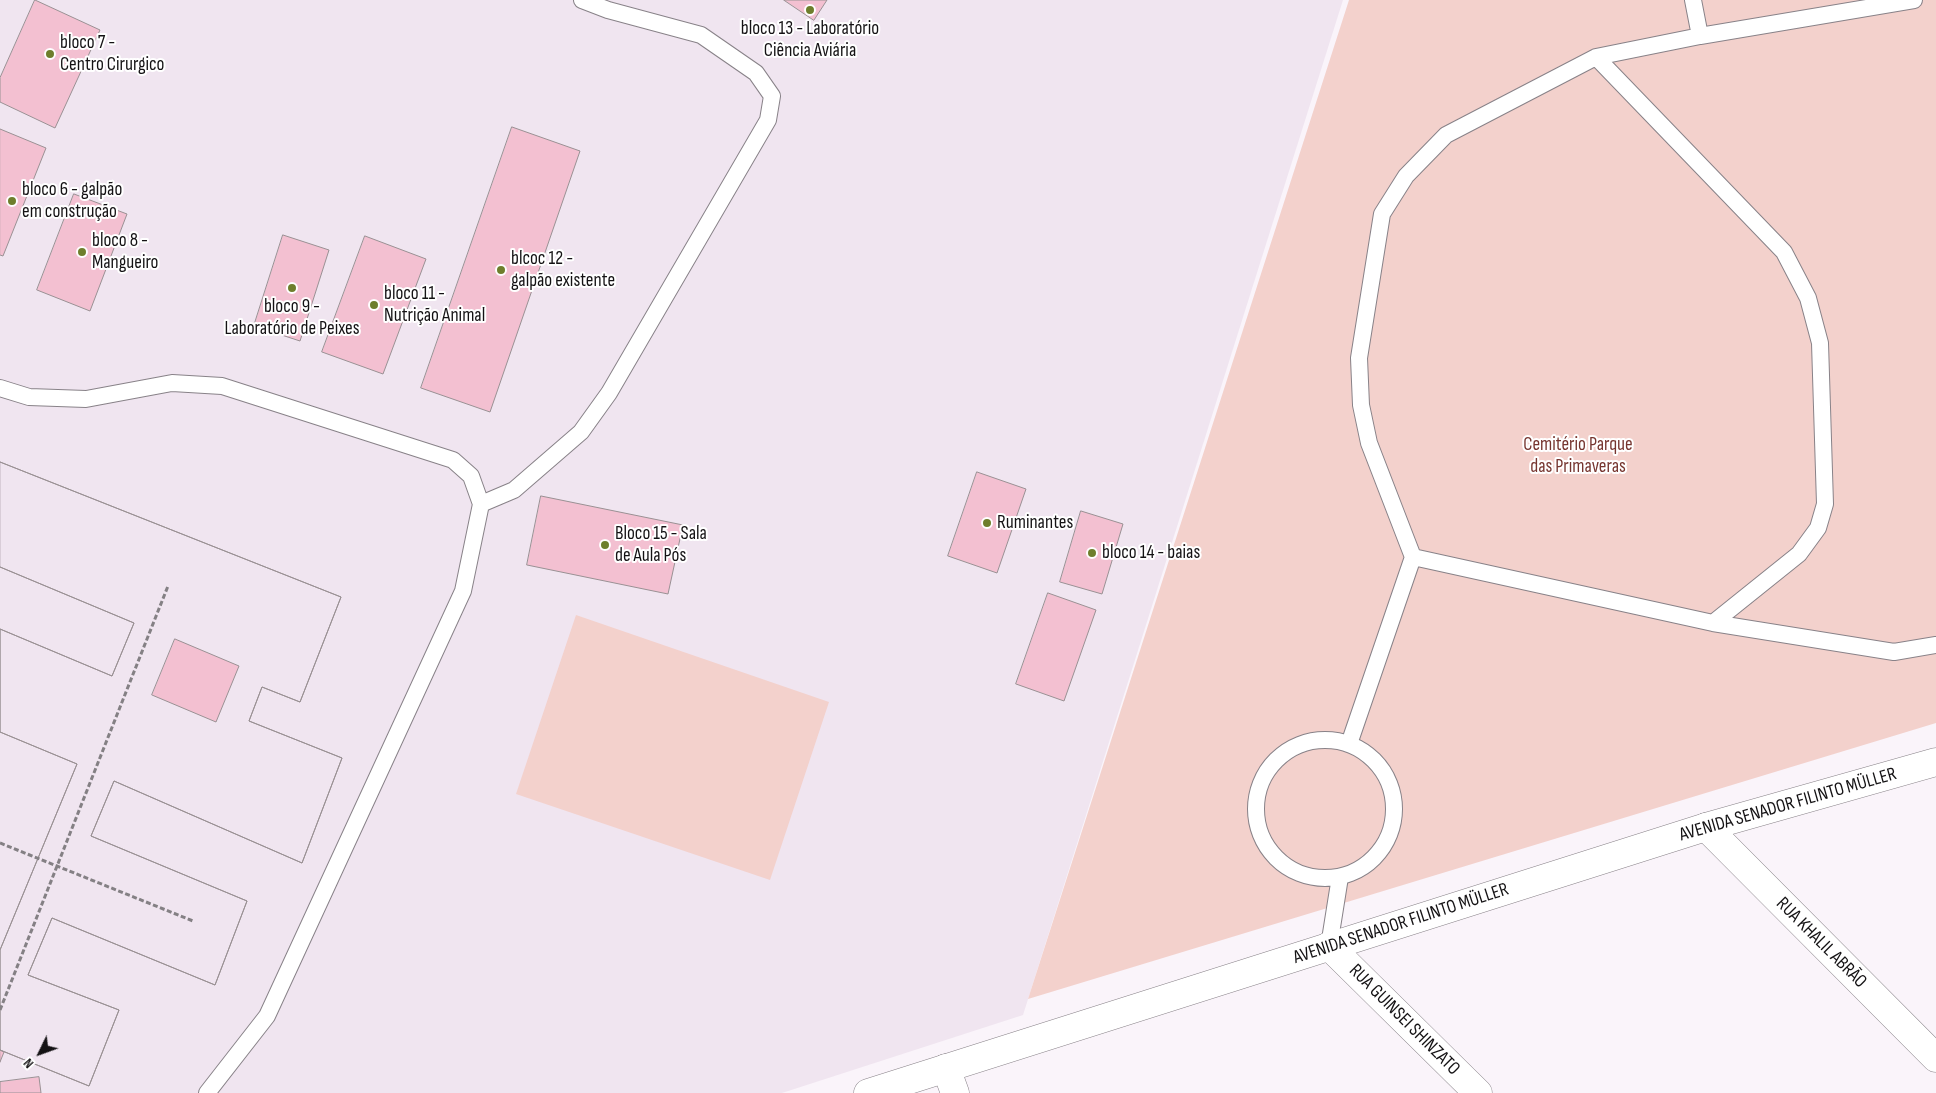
<!DOCTYPE html>
<html>
<head>
<meta charset="utf-8">
<style>
  body { margin:0 }
  #map { position:relative; width:1936px; height:1093px; overflow:hidden; background:#faf4fa; font-family:"Sofia Sans Condensed",sans-serif }
  canvas { display:block }
  .north { position:absolute; left:15px; top:1028px; width:50px; height:50px; -webkit-text-stroke:4px #fff; paint-order:stroke; rotate:228deg; font-size:14px; font-weight:700; line-height:20px; text-align:center; color:#141214 }
  .north::after { content:''; display:block; margin:auto; width:18px; height:22px; background:#141214; clip-path:polygon(50% 0,100% 100%,50% 72%,0 100%) }
</style>
</head>
<body>
<div id="map">
<canvas width="1936" height="1093"></canvas>
<div class="north">N</div>
</div>
<script>
const ctx = document.querySelector('canvas').getContext('2d');
ctx.lineJoin = 'round';
function fillPath(path, color) {
  ctx.fillStyle = color;
  ctx.fill(path, 'evenodd');
}
function stroke(path, color, width, dash) {
  ctx.strokeStyle = color;
  ctx.lineWidth = width;
  ctx.lineCap = dash ? 'butt' : 'round';
  ctx.setLineDash(dash || []);
  ctx.stroke(path);
}
function write(font, color, halo, rows, align = 'center') {
  ctx.font = font + ' "Sofia Sans Condensed",sans-serif';
  ctx.lineWidth = 4;
  ctx.setLineDash([]);
  ctx.textBaseline = 'middle';
  ctx.strokeStyle = halo;
  ctx.fillStyle = color;
  for (const [text, x, y, turn = 0] of rows) {
    ctx.save();
    ctx.translate(x, y);
    ctx.rotate((+turn || 0) * Math.PI / 180);
    ctx.textAlign = isNaN(turn) ? turn : align;
    if (halo) ctx.strokeText(text, 0, 0);
    ctx.fillText(text, 0, 0);
    ctx.restore();
  }
}
const built = new Path2D(`
  M0,0H1343L1023,1015L782,1093H0Z`);
const green = new Path2D(`
  M1349,0H1936V723L1028,999Z
  M576,615L829,702L770,880L516,794Z`);
const building = new Path2D(`
  M35,0L100,30L55,128L0,102V78Z
  M784,0H827L814,20Z
  M512,127L580,151L490,412L421,388Z
  M0,129L46,148L3,256L0,255Z
  M74,194L127,214L90,311L37,290Z
  M283,235L329,250L300,341L254,326Z
  M365,236L426,259L383,374L322,352Z
  M0,462L341,597L300,702L262,687L249,721L342,758L302,863L114,781L91,836L247,901L215,985L52,918L28,975L119,1010L89,1086L0,1050V950L77,764L0,732V629L112,676L134,623L0,567ZM175,639L239,666L216,722L152,695Z
  M0,462L341,597L300,702L262,687L249,721L342,758L302,863L114,781L91,836L247,901L215,985L52,918L28,975L119,1010L89,1086L0,1050V950L77,764L0,732V629L112,676L134,623L0,567Z
  M977,472L1026,489L997,573L948,556Z
  M541,496L683,525L668,594L527,565Z
  M1081,511L1123,524L1102,594L1060,582Z
  M1048,593L1096,610L1064,701L1016,684Z
  M0,1050L4,1052L0,1062Z
  M39,1077L41,1093H0V1082Z`);
const path = new Path2D(`
  M0,843L193,921
  M0,1010L168,586`);
const lane = new Path2D(`
  M1693,0L1700,36
  M1596,57L1784,252L1808,298L1820,343L1825,504L1818,528L1799,554L1713,623
  M0,388L29,397L86,399L172,383L222,386L453,460L471,476L481,504L463,591L267,1016L207,1093
  M481,504L514,490L581,432L609,393L768,120L772,96L756,73L701,35L608,10L582,0
  M1413,557L1369,443L1361,405L1359,358L1382,214L1406,176L1446,135L1596,57L1700,36L1914,0
  M1256 809a69 69 0 1 1 138 0a69 69 0 1 1-138 0Z
  M1349,744L1413,557L1713,623L1894,652L1936,645
  M1329,946L1340,877`);
const street = new Path2D(`
  M1706,827L1936,1058
  M1329,946L1478,1093
  M946,1068L955,1093`);
const secondary = new Path2D(`
  M868,1093L1706,827L1936,762`);
const markers = [
  [810,10,5,"#6e7e2c"],
  [50,54,5,"#6e7e2c"],
  [12,201,5,"#6e7e2c"],
  [82,252,5,"#6e7e2c"],
  [501,270,5,"#6e7e2c"],
  [292,288,5,"#6e7e2c"],
  [374,305,5,"#6e7e2c"],
  [987,523,5,"#6e7e2c"],
  [605,545,5,"#6e7e2c"],
  [1092,553,5,"#6e7e2c"]
];
const poiNames = [
  ["bloco 13 - Laboratório",810,29,"center"],
  ["Ciência Aviária",810,51,"center"],
  ["bloco 7 -",60,43],
  ["Centro Cirurgico",60,65],
  ["bloco 6 - galpão",22,190],
  ["em construção",22,212],
  ["bloco 8 -",92,241],
  ["Mangueiro",92,263],
  ["blcoc 12 -",511,259],
  ["galpão existente",511,281],
  ["bloco 11 -",384,294],
  ["Nutrição Animal",384,316],
  ["bloco 9 -",292,307,"center"],
  ["Laboratório de Peixes",292,329,"center"],
  ["Ruminantes",997,523],
  ["Bloco 15 - Sala",615,534],
  ["de Aula Pós",615,556],
  ["bloco 14 - baias",1102,553]
];
const parkNames = [
  ["Cemitério Parque",1578,445],
  ["das Primaveras",1578,467]
];
const streetNames = [
  ["AVENIDA SENADOR FILINTO MÜLLER",1788,805,-16],
  ["AVENIDA SENADOR FILINTO MÜLLER",1401,924,-18],
  ["RUA KHALIL ABRÃO",1821,943,45],
  ["RUA GUINSEI SHINZATO",1404,1020,45]
];
fillPath(built, '#f0e5f0');
fillPath(green, '#f3d1cc');
fillPath(building, '#f3c0d1');
stroke(building, '#9a9194', 1);
stroke(lane, '#888288', 18);
stroke(street, '#888288', 29);
stroke(secondary, '#888288', 29);
stroke(path, '#848084', 3, [5, 2.5]);
stroke(lane, '#fff', 16);
stroke(street, '#fff', 28);
stroke(secondary, '#fff', 28);
for (const [x, y, r, color] of markers) {
  const dot = new Path2D();
  dot.arc(x, y, r, 0, 2 * Math.PI);
  ctx.fillStyle = color;
  ctx.fill(dot);
  stroke(dot, '#fff', 2);
}
write('19px', '#141214', '#fff', poiNames, 'left');
write('19px', '#76352f', '#fff', parkNames);
write('19px', '#141214', '#fff', streetNames);
</script>
</body>
</html>
